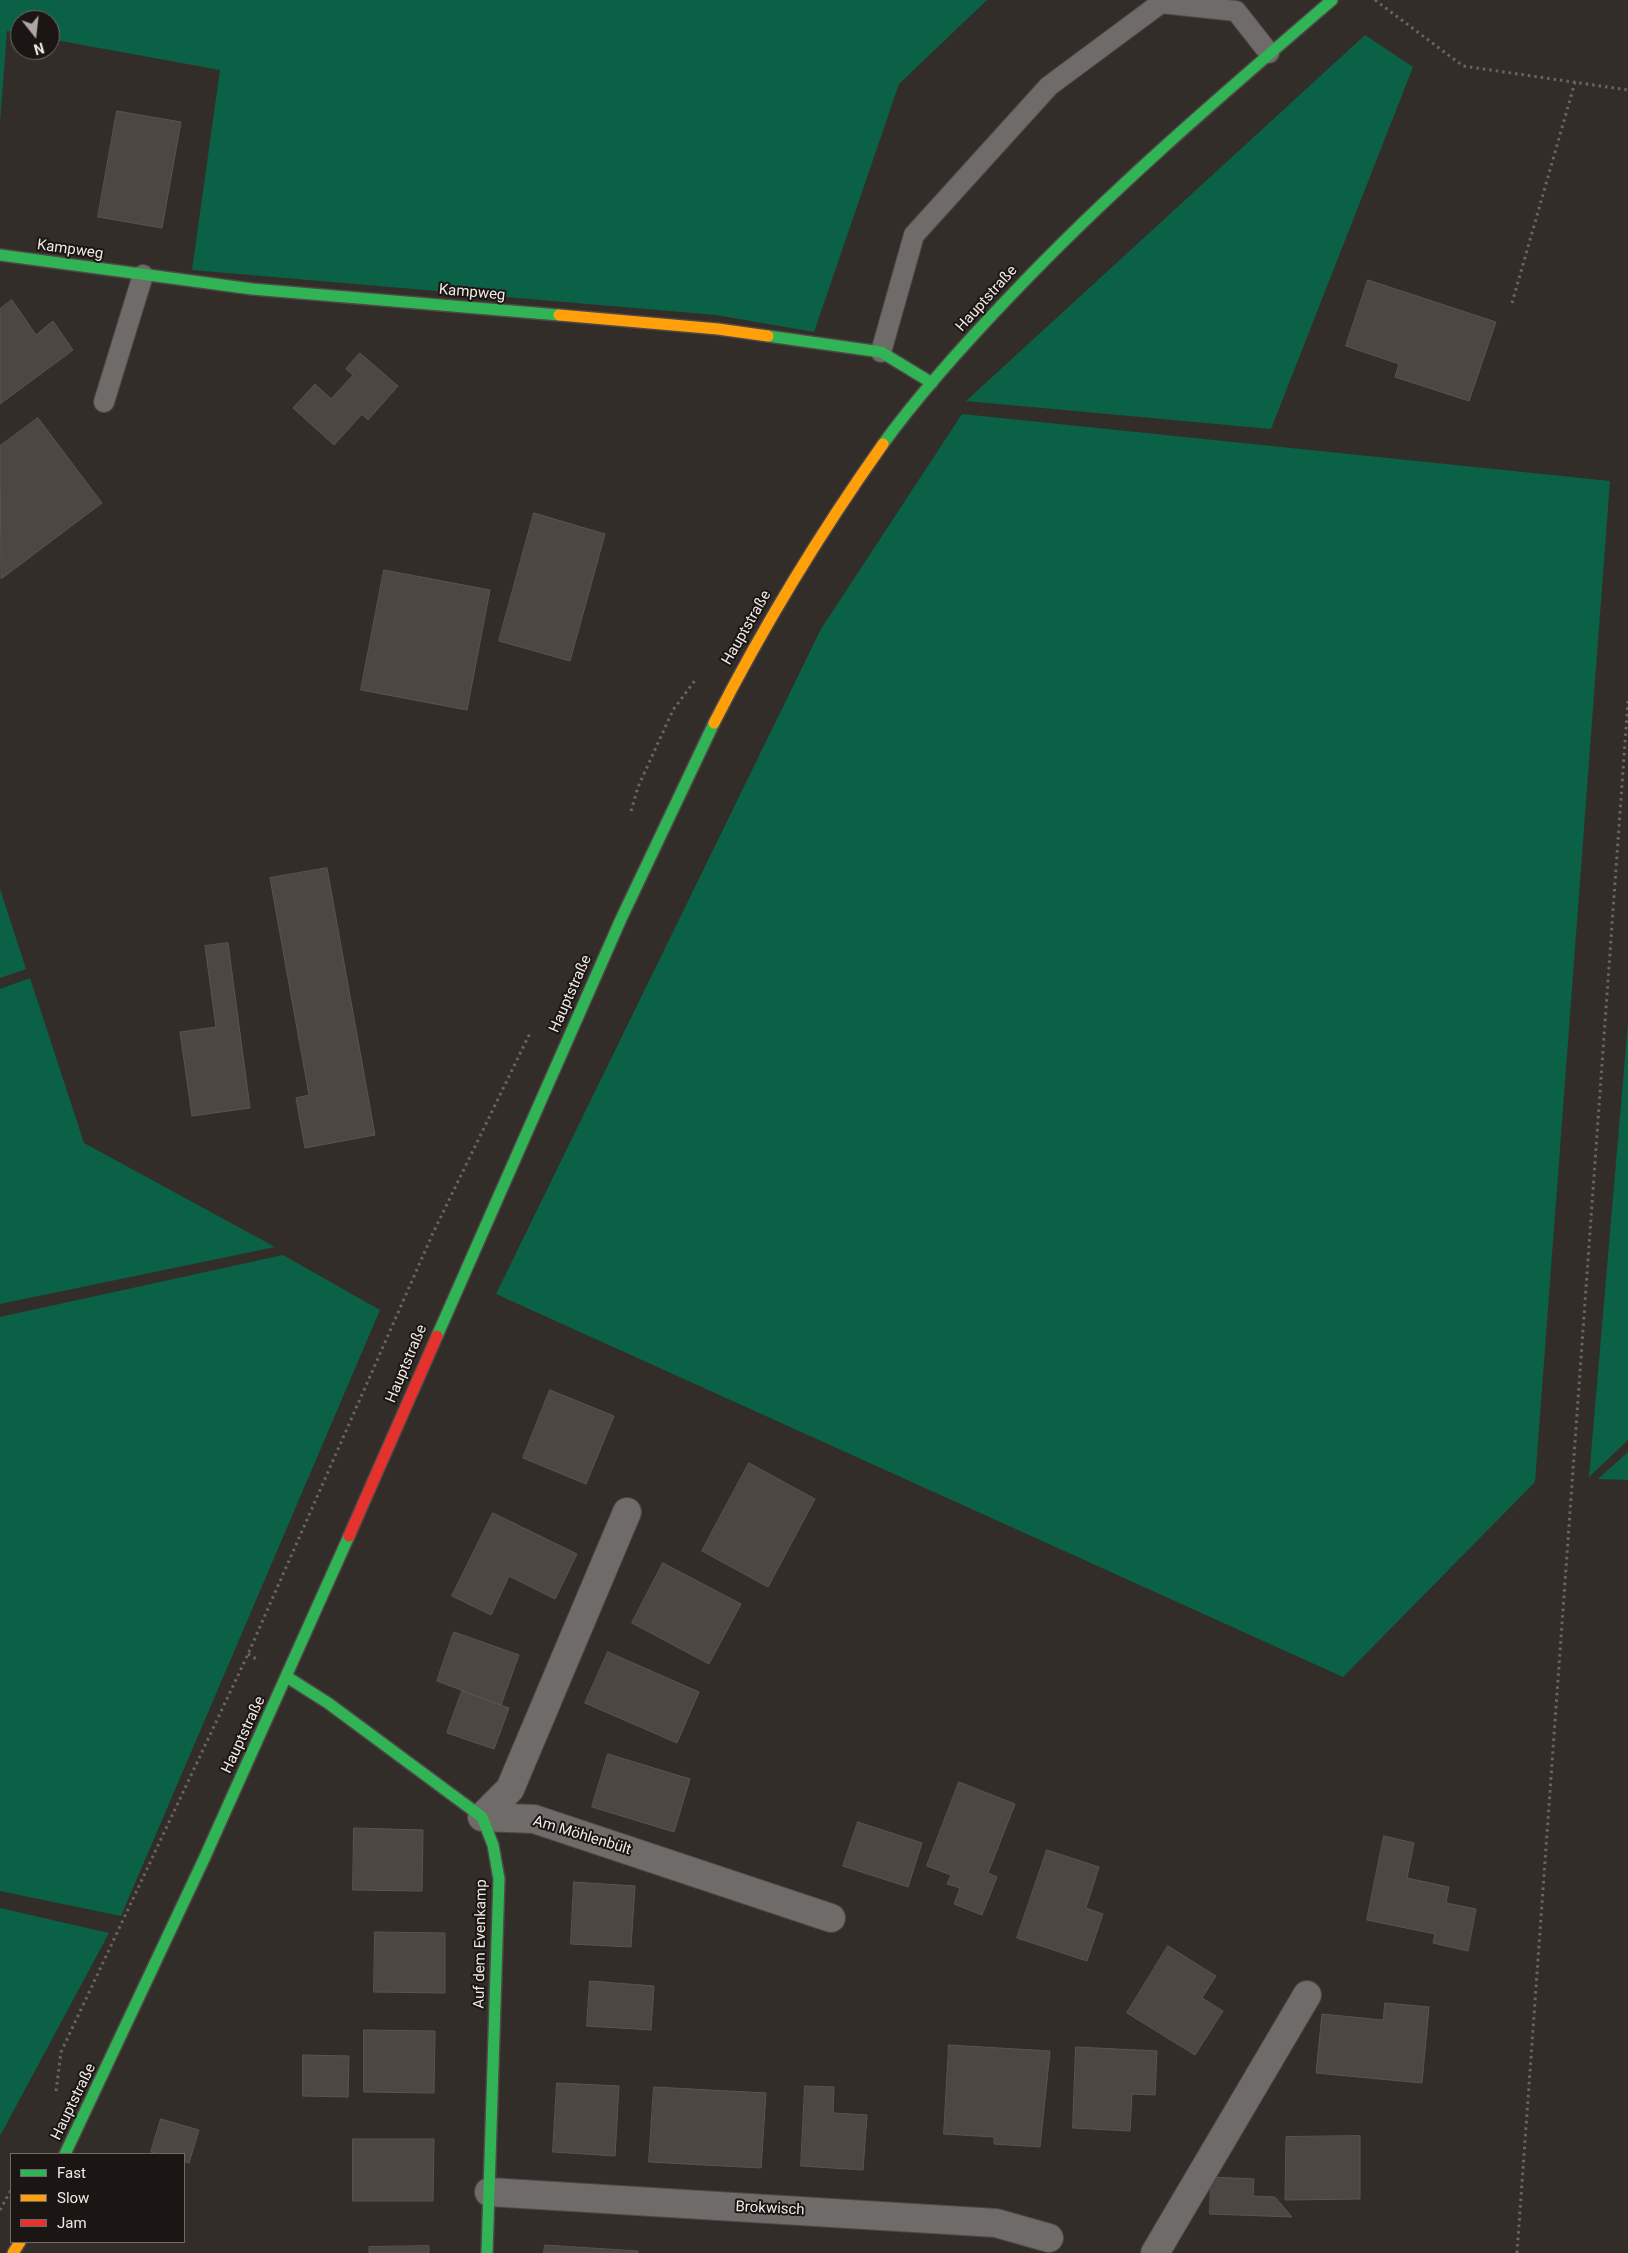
<!DOCTYPE html>
<html>
<head>
<meta charset="utf-8">
<style>
  body { margin:0 }
  #map { position:relative; width:1628px; height:2253px; overflow:hidden; background:#332d2a; font-family:Roboto,sans-serif }
  canvas { display:block }
  .legend { position:absolute; left:10px; top:2153px; width:175px; height:90px; box-sizing:border-box; background:#1b1613; border:1px solid #706a67; margin:0; padding:6px 9px; list-style:none; font-size:15px; color:#f0e9e4 }
  .legend li { display:flex; align-items:center; gap:10px; height:25px }
  .legend b { width:25px; border:1px solid #706a67 }
  .north { position:absolute; left:10px; top:10px; width:50px; height:50px; box-sizing:border-box; background:#1b1613; border:1px solid #706a67; border-radius:50%; rotate:164deg; font-size:14px; font-weight:700; line-height:20px; text-align:center; color:#f0e9e4 }
  .north::after { content:''; display:block; margin:auto; width:18px; height:22px; background:#aea7a3; clip-path:polygon(50% 0,100% 100%,50% 72%,0 100%) }
</style>
</head>
<body>
<div id="map">
<canvas width="1628" height="2253"></canvas>
<ul class="legend">
<li><b style="height:6px;background:#30b455"></b>Fast</li>
<li><b style="height:6px;background:#ff9f0a"></b>Slow</li>
<li><b style="height:6px;background:#e5322d"></b>Jam</li>
</ul>
<div class="north">N</div>
</div>
<script>
const ctx = document.querySelector('canvas').getContext('2d');
ctx.lineJoin = 'round';
function fillPath(path, color) {
  ctx.fillStyle = color;
  ctx.fill(path, 'evenodd');
}
function stroke(path, color, width, dash) {
  ctx.strokeStyle = color;
  ctx.lineWidth = width;
  ctx.lineCap = dash ? 'butt' : 'round';
  ctx.setLineDash(dash || []);
  ctx.stroke(path);
}
function write(font, color, halo, rows, align = 'center') {
  ctx.font = font + ' Roboto,sans-serif';
  ctx.lineWidth = 4;
  ctx.setLineDash([]);
  ctx.textBaseline = 'middle';
  ctx.strokeStyle = halo;
  ctx.fillStyle = color;
  for (const [text, x, y, turn = 0] of rows) {
    ctx.save();
    ctx.translate(x, y);
    ctx.rotate((+turn || 0) * Math.PI / 180);
    ctx.textAlign = isNaN(turn) ? turn : align;
    if (halo) ctx.strokeText(text, 0, 0);
    ctx.fillText(text, 0, 0);
    ctx.restore();
  }
}
const green = new Path2D(`
  M0,0H987L899,84L814,332L716,315L192,270L220,70L50,39V20H20V33L7,31L0,122Z
  M1365,35L1413,67L1271,429L966,401Z
  M962,414L1610,481L1535,1482L1343,1677L496,1294L821,629Z
  M0,889L26,969L0,978Z
  M30,978L84,1143L275,1247L0,1304V989Z
  M1628,1023V1440L1589,1477Z
  M283,1255L380,1310L121,1916L0,1891V1317Z
  M1628,1452V1480L1598,1479Z
  M0,1908L109,1933L0,2136Z`);
const building = new Path2D(`
  M117,111L181,122L162,228L98,217Z
  M1368,280L1496,322L1469,401L1395,377L1399,364L1346,346Z
  M12,300L36,335L53,321L73,350L0,404V309Z
  M360,353L398,386L368,420L362,414L334,445L293,408L315,384L331,399L353,375L346,369Z
  M38,418L102,503L1,579L0,446Z
  M534,513L605,534L570,661L499,641Z
  M384,570L490,590L467,710L361,690Z
  M327,868L375,1135L305,1148L296,1098L309,1095L270,878Z
  M228,943L250,1108L192,1116L180,1032L216,1027L205,946Z
  M550,1390L614,1416L586,1484L523,1458Z
  M749,1463L815,1499L768,1587L702,1551Z
  M493,1513L577,1554L555,1599L509,1576L491,1615L452,1596Z
  M663,1563L741,1604L709,1664L632,1623Z
  M454,1632L519,1655L501,1705L437,1681Z
  M608,1652L699,1692L677,1743L585,1703Z
  M462,1691L509,1708L494,1749L447,1733Z
  M608,1754L690,1779L674,1832L592,1807Z
  M959,1782L1015,1804L988,1873L997,1877L982,1915L954,1904L960,1888L947,1884L951,1875L927,1866Z
  M858,1822L922,1843L908,1887L843,1866Z
  M354,1828L423,1830L422,1891L353,1890Z
  M1384,1836L1414,1843L1407,1878L1449,1887L1446,1903L1476,1909L1468,1951L1433,1943L1435,1934L1367,1920Z
  M1047,1850L1099,1867L1086,1908L1103,1914L1087,1961L1017,1938Z
  M574,1882L635,1886L631,1947L571,1944Z
  M375,1932L445,1933V1993L374,1992Z
  M1168,1946L1216,1976L1202,1998L1223,2011L1195,2055L1127,2013Z
  M590,1981L654,1986L651,2030L587,2026Z
  M1385,2003L1429,2007L1422,2083L1316,2073L1322,2014L1383,2020Z
  M364,2030L435,2031L434,2093L364,2092Z
  M949,2045L1050,2051L1040,2147L994,2144V2137L944,2134Z
  M1076,2047L1157,2051L1155,2095L1132,2094L1130,2131L1073,2128Z
  M303,2055L349,2056L348,2097L303,2096Z
  M557,2083L619,2086L615,2156L553,2152Z
  M805,2086L834,2087L833,2113L867,2115L863,2170L801,2166Z
  M654,2087L766,2093L761,2168L649,2162Z
  M161,2119L199,2130L189,2163L184,2161V2154H160L151,2152Z
  M1360,2136V2199L1285,2200L1286,2137Z
  M353,2139H434L433,2201H353Z
  M1211,2177L1254,2179L1253,2196L1275,2197L1292,2217L1210,2214Z
  M545,2245L638,2251V2253H544Z
  M429,2246V2253H369V2247Z`);
const path = new Path2D(`
  M1375,0L1463,66L1628,90
  M1512,303L1575,82
  M631,811L638,787L673,710L696,679
  M248,1654L258,1660
  M56,2091L61,2052L248,1654L433,1233L531,1031
  M0,2210L11,2190
  M1517,2253L1628,701`);
const lane = new Path2D(`
  M881,352L914,235L1049,86L1161,3L1236,11L1269,53
  M104,402L143,275`);
const street = new Path2D(`
  M482,1817L534,1819L831,1918
  M482,1817L510,1789L627,1512
  M489,2192L996,2223L1049,2238
  M1155,2253L1307,1995`);
const fast = new Path2D(`
  M0,255L252,289L559,315
  M768,336L881,352L932,383
  M883,444C922,390 968,340 1014,292C1113,188 1223,94 1332,0
  M437,1336L621,919L714,723
  M287,1677L328,1703L482,1817L493,1845L499,1879L487,2253
  M65,2154L204,1859L349,1536`);
const slow = new Path2D(`
  M559,315L718,329L768,336
  M714,723C764,625 820,533 883,444
  M13,2253L20,2242`);
const jam = new Path2D(`
  M349,1536L437,1336`);
const streetNames = [
  ["Kampweg",70,250,8],
  ["Kampweg",472,293,5],
  ["Hauptstraße",987,299,-48],
  ["Hauptstraße",747,628,-60],
  ["Hauptstraße",571,994,-66],
  ["Hauptstraße",407,1364,-67],
  ["Hauptstraße",244,1735,-65],
  ["Am Möhlenbült",582,1836,17],
  ["Auf dem Evenkamp",481,1944,-89],
  ["Hauptstraße",74,2102,-64],
  ["Brokwisch",770,2209,3]
];
fillPath(green, '#0a6145');
fillPath(building, '#4d4744');
stroke(building, '#595452', 1);
stroke(lane, '#4e4846', 22);
stroke(street, '#4e4846', 30);
stroke(fast, '#4e4846', 14);
stroke(slow, '#4e4846', 14);
stroke(jam, '#4e4846', 14);
stroke(path, '#6a6563', 3, [2.5, 4]);
stroke(lane, '#6f6b69', 20);
stroke(street, '#6f6b69', 28);
stroke(fast, '#30b455', 11);
stroke(slow, '#ff9f0a', 11);
stroke(jam, '#e5322d', 11);
write('15px', '#f0e9e4', '#1b1613', streetNames);
</script>
</body>
</html>
